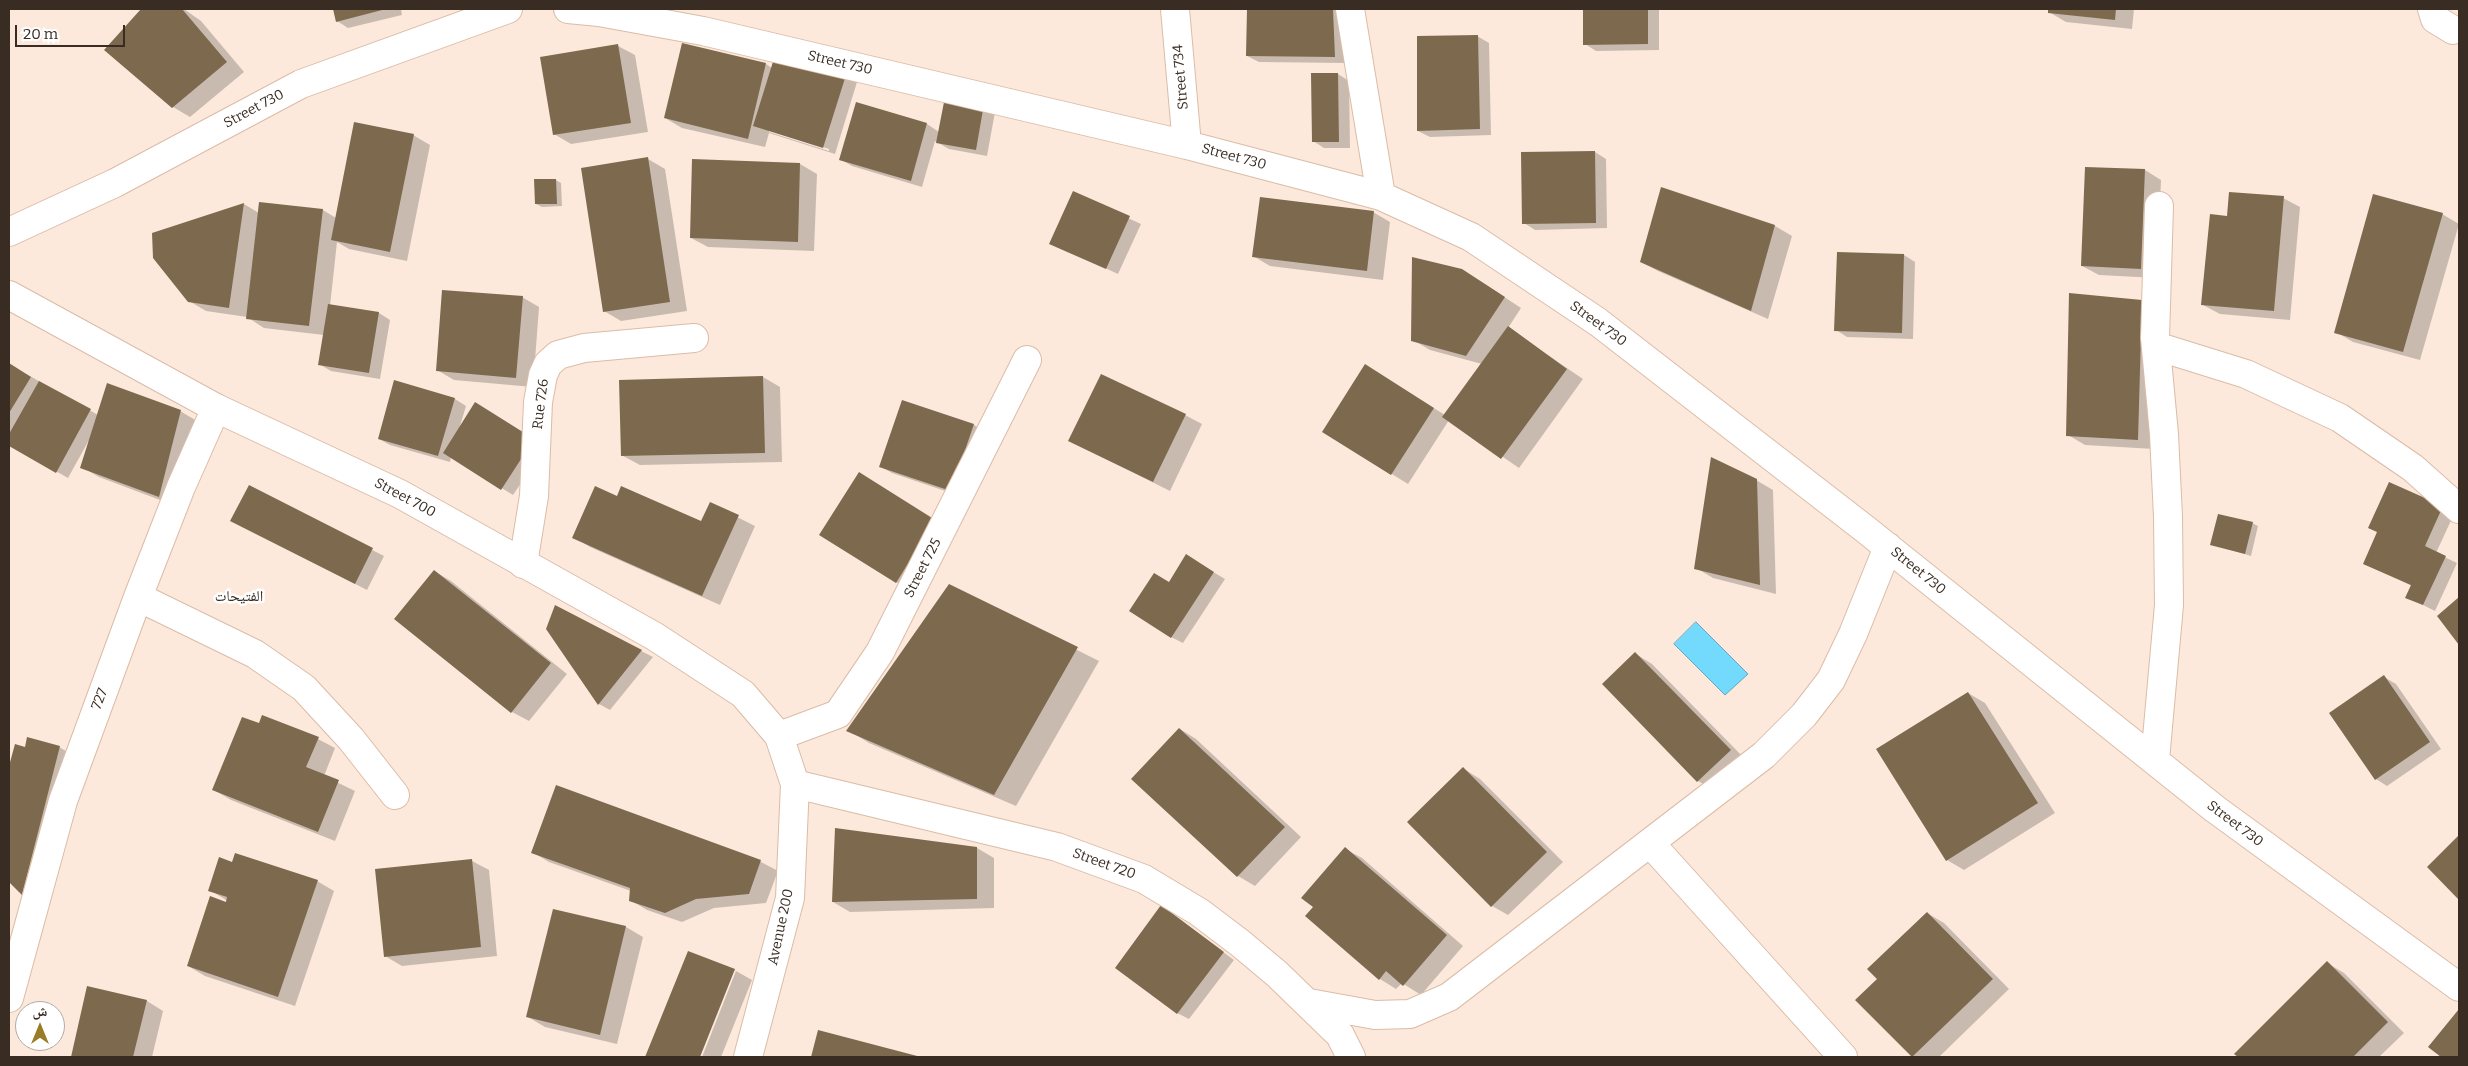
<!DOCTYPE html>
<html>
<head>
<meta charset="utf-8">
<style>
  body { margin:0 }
  #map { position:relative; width:2468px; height:1066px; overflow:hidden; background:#fce9db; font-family:Bitter,"Noto Naskh Arabic",serif }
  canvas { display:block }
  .frame { position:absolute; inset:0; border:10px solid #382c23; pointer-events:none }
  .north { position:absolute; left:15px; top:1001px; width:50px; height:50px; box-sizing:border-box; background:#fff; border:1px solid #afaba7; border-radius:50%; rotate:0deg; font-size:14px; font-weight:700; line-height:20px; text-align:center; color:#382c23 }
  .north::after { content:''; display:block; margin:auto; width:18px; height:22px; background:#997c25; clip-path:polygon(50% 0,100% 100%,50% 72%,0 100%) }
  .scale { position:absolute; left:15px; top:25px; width:110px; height:22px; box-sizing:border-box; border:2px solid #382c23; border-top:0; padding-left:6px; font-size:15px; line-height:18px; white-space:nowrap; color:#382c23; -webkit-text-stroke:4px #fff; paint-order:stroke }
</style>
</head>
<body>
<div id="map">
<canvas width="2468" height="1066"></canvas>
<div class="frame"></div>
<div class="north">ش</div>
<div class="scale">20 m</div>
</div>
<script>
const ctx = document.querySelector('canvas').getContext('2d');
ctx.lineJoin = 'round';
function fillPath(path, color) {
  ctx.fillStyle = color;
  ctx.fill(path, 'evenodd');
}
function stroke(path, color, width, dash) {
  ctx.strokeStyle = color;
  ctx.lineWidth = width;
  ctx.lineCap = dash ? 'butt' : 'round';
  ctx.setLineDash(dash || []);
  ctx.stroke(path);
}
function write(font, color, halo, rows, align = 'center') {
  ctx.font = font + ' Bitter,"Noto Naskh Arabic",serif';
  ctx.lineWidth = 5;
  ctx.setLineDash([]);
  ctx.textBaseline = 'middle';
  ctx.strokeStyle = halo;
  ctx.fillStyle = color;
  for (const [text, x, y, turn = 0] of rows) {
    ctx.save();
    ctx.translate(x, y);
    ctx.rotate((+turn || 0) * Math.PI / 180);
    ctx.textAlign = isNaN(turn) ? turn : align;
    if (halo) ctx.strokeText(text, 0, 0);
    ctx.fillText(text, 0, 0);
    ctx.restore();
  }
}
const water = new Path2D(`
  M1696,622L1748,674L1725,695L1674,644Z`);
const shadow = new Path2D(`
  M142,9H184L201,21L244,72L190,117L173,107L106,50Z
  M334,9H401L402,15L348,28L337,21Z
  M1248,9H1344L1346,63L1259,62L1247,56Z
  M1584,9H1659V50L1596,51L1585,44Z
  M2049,9H2134L2132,29L2066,22L2049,12Z
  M1477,36L1489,43L1491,135L1430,137L1418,131Z
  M618,46L635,55L648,132L571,144L554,134Z
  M766,64L772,68L846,76L857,82L835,154L769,133L765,147L682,128L665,118ZM769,130L829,149V151L769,132Z
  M1338,74L1349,81L1350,148H1324L1313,141Z
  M946,99L995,112L987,156L949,149L935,141L922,187L852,166L840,159L856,104L927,124L939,132Z
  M413,135L430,145L407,261L349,249L337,242L330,306L379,313L390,320L380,379L331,371L319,364L324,335L264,328L247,317L206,311L189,301L153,234L244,204L259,213L323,210L336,218Z
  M1595,152L1606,159L1607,228L1535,230L1524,223Z
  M648,159L665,169L687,311L621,321L604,311Z
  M800,164L817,174L814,251L708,247L691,238Z
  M2145,170L2161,180L2157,278L2099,275L2082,266Z
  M556,180L561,183L562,206L542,207L536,204Z
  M1662,188L1775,226L1792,236L1768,319L1658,271L1641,262Z
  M1074,193L1141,224L1118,274L1051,243Z
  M2283,198L2300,207L2290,320L2220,314L2203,305L2228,217Z
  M1373,212L1390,222L1383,280L1270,266L1253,256Z
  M2442,214L2459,224L2420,360L2353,342L2336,332Z
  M1904,255L1915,262L1913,339L1847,337L1836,330Z
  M1480,281L1521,308L1508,328L1583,379L1519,468L1449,420L1408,484L1324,432L1382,376L1445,415L1482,364L1430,350L1413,340Z
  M522,297L539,307L533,387L454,380L437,370Z
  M2142,301L2159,311L2154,449L2085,445L2068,435Z
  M9,364L98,415L180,411L197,421L176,506L99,477L82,467L89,440L68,478L11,446L9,450Z
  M763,377L780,387L782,462L640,465L623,456Z
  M395,382L455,399L466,406L460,426L545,447L513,495L451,457L450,462L390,445L379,439Z
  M903,401L974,425L985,432L963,497L892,473L880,466Z
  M1185,415L1202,424L1170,491L1070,441Z
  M1756,480L1773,490L1776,594L1713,578L1696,568Z
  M876,483L952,530L913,592L896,582Z
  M2389,484L2454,514L2436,553L2457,563L2435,611L2407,597L2412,586L2365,564L2379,533Z
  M249,487L384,556L367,590L244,527Z
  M618,498L702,523L711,504L755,526L720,605L590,547L574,537Z
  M2252,523L2258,526L2251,556L2211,544Z
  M1198,563L1225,579L1183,643L1171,637L1169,583Z
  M434,571L451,581L567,674L529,721L512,712Z
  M949,586L1099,661L1016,806L869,743L848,730Z
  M555,607L653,657L610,710L599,704Z
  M1636,654L1652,664L1747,761L1715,791L1698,781L1604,684Z
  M2384,677L2396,684L2441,749L2387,786L2376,779Z
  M1968,693L1985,703L2055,813L1964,870L1947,860Z
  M260,725L318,739L335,748L324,776L355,791L335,841L231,800L214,790Z
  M1180,729L1196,739L1301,837L1255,886L1238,876L1133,779Z
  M59,747L76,757L39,904L23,894L9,881V768L10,769L26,749Z
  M1464,769L1480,779L1563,862L1508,915L1492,906Z
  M557,787L761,862L778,871L766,903L714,908L682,922L647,910L630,900L631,891L549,862L532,852Z
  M2459,837V898L2429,867Z
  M977,848L994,858V908L850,912L833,902Z
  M1345,849L1362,858L1463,946L1421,995L1402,983L1396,989L1380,979L1307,916L1314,907Z
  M472,861L489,870L497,956L402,966L385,956Z
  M233,863L317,881L334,891L295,1006L205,976L188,966L227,903L226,900L210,890Z
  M1162,907L1234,960L1189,1019L1177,1013Z
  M554,910L626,927L643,937L617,1044L545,1027L528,1017Z
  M1927,913L1944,923L2009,989L1939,1057H1914L1857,1000L1878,979Z
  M689,952L736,971H733L699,1057H647Z
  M2327,963L2344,973L2404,1033L2379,1057H2240L2236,1054Z
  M736,971L752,980L721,1057H702Z
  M88,987L147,1001L163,1011L152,1057H72Z
  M2459,1011V1057H2443L2430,1047Z
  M819,1032L919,1057H813Z`);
const building = new Path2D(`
  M141,9H182L227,62L172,108L104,50Z
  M333,9H386L336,22Z
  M1247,9H1333L1335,57L1246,56Z
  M1583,9H1648V44L1583,45Z
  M2048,9H2116L2115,20L2048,13Z
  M1478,35L1480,129L1417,131V36Z
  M682,43L766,63L748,139L664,118Z
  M618,44L631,123L553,135L540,57Z
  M776,52L846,75L823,148L753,126Z
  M1311,73H1338L1339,142H1312Z
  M945,97L984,104L976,150L936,143Z
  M856,102L927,123L911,181L839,160Z
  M354,122L414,134L390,252L331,240Z
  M1595,151L1596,223L1522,224L1521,152Z
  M648,157L670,302L603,312L581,168Z
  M692,159L800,163L798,242L690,238Z
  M2085,167L2145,169L2141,269L2081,266Z
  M534,179H556L557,204H535Z
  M1661,187L1775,225L1751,311L1640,262Z
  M1073,191L1130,216L1106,269L1049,244Z
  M2229,192L2284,196L2274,311L2201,305L2210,214L2227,216Z
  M2373,194L2443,213L2403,352L2334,333Z
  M1260,197L1374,211L1367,271L1252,257Z
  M259,202L323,209L309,326L246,319Z
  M244,203L229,308L188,302L153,258L152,233Z
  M1837,252L1904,254L1902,333L1834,331Z
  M1412,257L1462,269L1505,297L1466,356L1411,341Z
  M442,290L523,296L516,378L436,371Z
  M2069,293L2142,300L2138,440L2066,436Z
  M328,304L379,312L369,373L318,365Z
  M1508,326L1567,369L1501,459L1442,417Z
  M9,363L31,377L9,413Z
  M1365,364L1434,408L1391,475L1322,432Z
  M1101,374L1186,414L1153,482L1068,441Z
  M763,376L765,453L621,456L619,380Z
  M394,380L455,398L438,456L378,439Z
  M39,381L91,409L56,473L9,446V434Z
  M107,383L181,410L159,497L80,468Z
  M902,400L974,424L951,491L879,467Z
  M475,402L534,439L501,490L443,453Z
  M1711,457L1757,479L1760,585L1694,569Z
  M859,472L935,520L896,583L819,535Z
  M2389,482L2443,506L2425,546L2446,556L2423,605L2405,598L2411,585L2363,564L2377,532L2368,528Z
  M249,485L373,548L355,584L230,521Z
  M595,486L617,496L621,486L701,521L710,502L739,515L702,596L572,538Z
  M2218,514L2253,522L2245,554L2210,545Z
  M1186,554L1214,572L1171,638L1129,611L1154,573L1169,582Z
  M434,570L551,663L511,713L394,619Z
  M949,584L1078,647L994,795L846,731Z
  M2459,597V645L2437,616Z
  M555,605L642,650L598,705L546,629Z
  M1635,652L1731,750L1697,782L1602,684Z
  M2384,675L2430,742L2375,780L2329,713Z
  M1968,692L2038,803L1946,861L1876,749Z
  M262,715L319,737L306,767L339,780L318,832L212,790L242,717L259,723Z
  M1179,728L1285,827L1237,877L1131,779Z
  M27,737L60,746L22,895L9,882V766L15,744L25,747Z
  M1463,767L1547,852L1491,907L1407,822Z
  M556,785L761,860L749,894L696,899L665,913L629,901L630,888L531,853Z
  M835,828L977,847V899L832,902Z
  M2459,835V900L2427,867Z
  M1345,847L1447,935L1403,986L1386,971L1379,980L1305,916L1313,907L1301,898Z
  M235,853L318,880L278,997L187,966L210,896L226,902L227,897L208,891L219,857L232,862Z
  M472,859L481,947L384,957L375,869Z
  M1161,905L1224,952L1177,1014L1115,968Z
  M553,909L626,926L600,1035L526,1017Z
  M1927,912L1993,979L1912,1057L1855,1000L1877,979L1867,969Z
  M688,951L735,969L700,1057H645Z
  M2327,961L2388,1022L2353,1057H2238L2234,1054Z
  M87,986L147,1000L133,1057H71Z
  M2459,1009V1057H2441L2428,1047Z
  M818,1030L921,1057H811Z`);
const minor = new Path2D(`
  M568,9L599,12L703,31L1187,145L1381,196L1471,237L1598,322L1865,529L2215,809L2459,987
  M1175,9L1187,145
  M1350,9L1381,196
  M2432,9L2435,19L2453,30
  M9,232L115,183L301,84L508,9
  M2156,346L2246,374L2340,418L2413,468L2459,509
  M523,564L534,496L538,402L543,375L548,364L558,355L584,348L694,338
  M138,597L255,654L304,688L351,739L395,795
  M779,736L838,714L880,652L1027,360
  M2155,760L2169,605L2168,517L2164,434L2155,338L2159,206
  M795,784L1057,847L1144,879L1199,912L1240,943L1277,974L1340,1035L1351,1057
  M1650,843L1843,1057
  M9,998L63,801L138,597L181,487L216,408
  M1309,1003L1375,1015L1410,1014L1449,997L1764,755L1804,715L1831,680L1853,634L1888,547`);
const secondary = new Path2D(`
  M9,295L216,408L400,494L654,636L743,694L779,736L795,784L790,898L748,1057`);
const streetNames = [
  ["Street 730",840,63,13],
  ["Street 734",1181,77,-95],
  ["Street 730",254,109,-28],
  ["Street 730",1234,157,15],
  ["Street 730",1598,324,36],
  ["Rue 726",541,404,-83],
  ["Street 700",405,498,28],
  ["Street 725",923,568,-63],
  ["Street 730",1918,571,39],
  ["727",100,699,-69],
  ["Street 730",2235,824,37],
  ["Street 720",1104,864,20],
  ["Avenue 200",781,927,-78]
];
const neighbourhoodNames = [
  ["الفتيحات",239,597]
];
fillPath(water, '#73dafd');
stroke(water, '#61a6bc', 1);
fillPath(shadow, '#0003');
fillPath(building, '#7c694e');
stroke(minor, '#dbbca7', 30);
stroke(secondary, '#dbbca7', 30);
stroke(minor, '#fff', 28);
stroke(secondary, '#fff', 28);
write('14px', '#382c23', '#fff', streetNames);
write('15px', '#382c23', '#fff', neighbourhoodNames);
</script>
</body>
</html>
